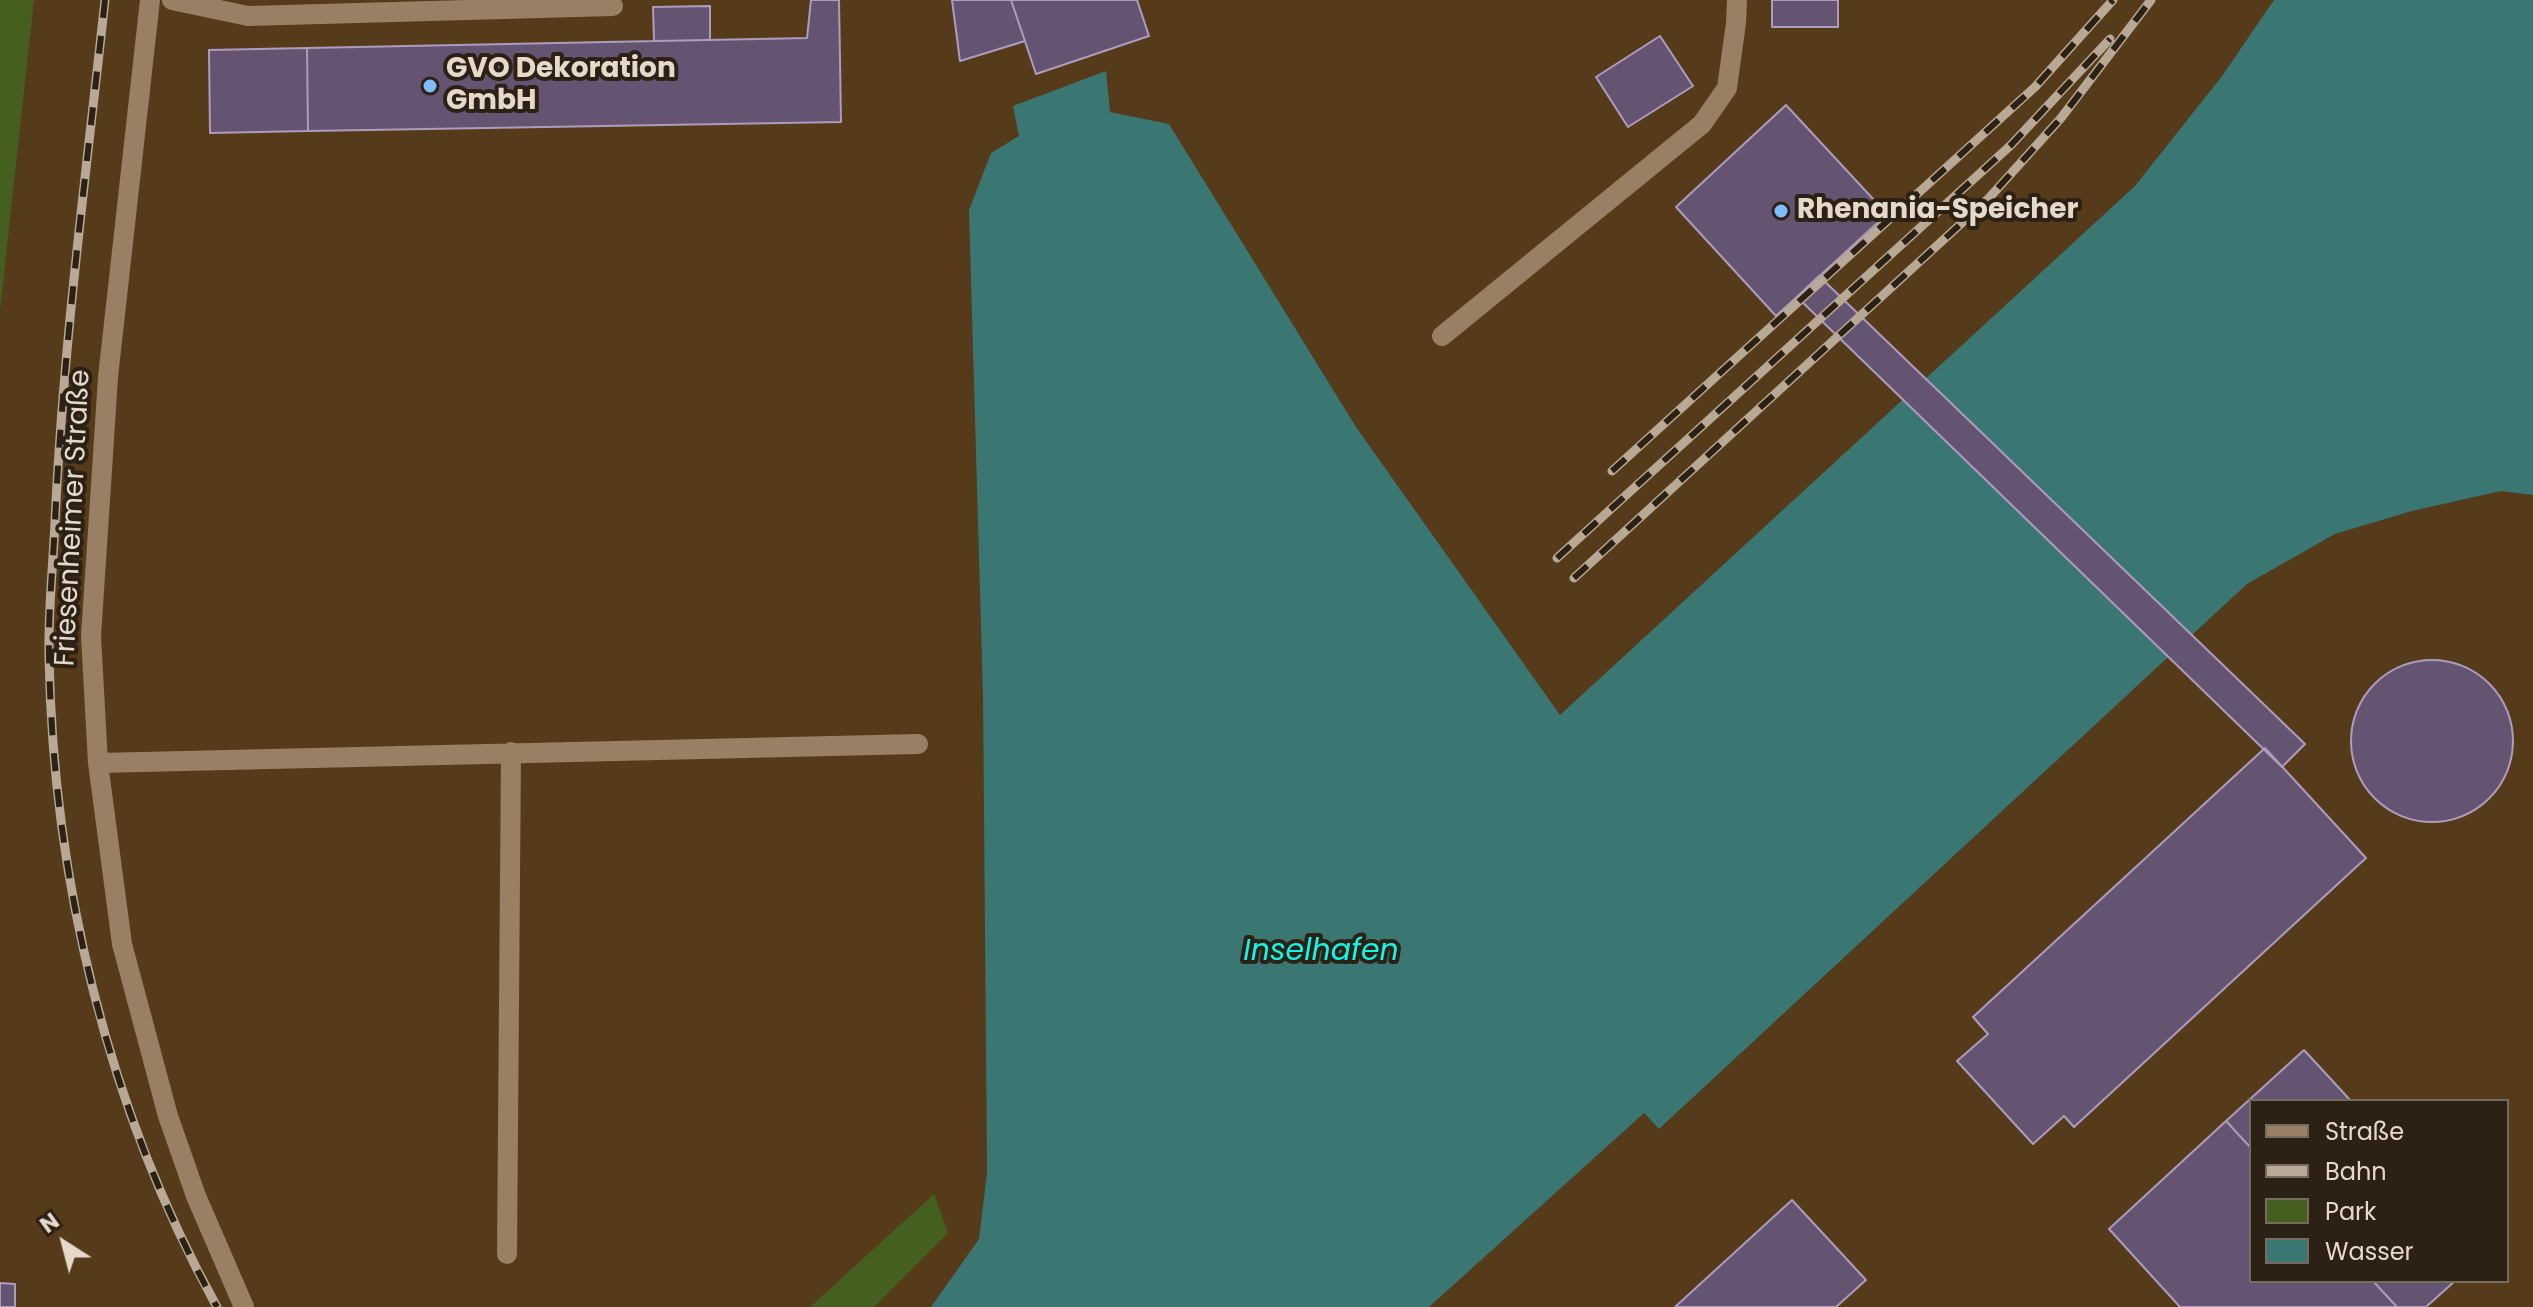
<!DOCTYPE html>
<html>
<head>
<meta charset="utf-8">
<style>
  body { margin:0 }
  #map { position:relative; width:2533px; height:1307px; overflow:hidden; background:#4d371d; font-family:Poppins,sans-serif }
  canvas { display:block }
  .legend { position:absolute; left:2249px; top:1099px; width:260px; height:184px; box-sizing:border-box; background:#2b2115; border:2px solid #766b5d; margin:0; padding:10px 14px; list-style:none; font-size:24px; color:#e7d9ca }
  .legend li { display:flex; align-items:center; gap:16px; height:40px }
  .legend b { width:40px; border:2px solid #766b5d }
  .north { position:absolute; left:24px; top:1203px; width:80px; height:80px; -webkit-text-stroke:6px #2b2115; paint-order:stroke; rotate:324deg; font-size:22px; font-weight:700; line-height:32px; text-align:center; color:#e7d9ca }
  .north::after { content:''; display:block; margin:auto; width:28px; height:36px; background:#e7d9ca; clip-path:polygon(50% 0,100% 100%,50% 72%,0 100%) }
</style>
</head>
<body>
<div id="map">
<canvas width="2533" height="1307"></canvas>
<ul class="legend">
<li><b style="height:10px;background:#997f63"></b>Straße</li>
<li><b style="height:10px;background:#b8a896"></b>Bahn</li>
<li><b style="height:22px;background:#455f21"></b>Park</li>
<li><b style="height:22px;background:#3a7672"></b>Wasser</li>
</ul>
<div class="north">N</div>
</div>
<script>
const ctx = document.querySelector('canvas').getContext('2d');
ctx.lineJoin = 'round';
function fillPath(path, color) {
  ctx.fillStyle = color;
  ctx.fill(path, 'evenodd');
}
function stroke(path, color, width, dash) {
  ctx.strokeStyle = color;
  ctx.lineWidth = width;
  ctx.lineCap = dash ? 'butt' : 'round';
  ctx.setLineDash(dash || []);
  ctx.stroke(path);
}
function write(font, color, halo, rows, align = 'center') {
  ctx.font = font + ' Poppins,sans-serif';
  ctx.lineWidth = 8;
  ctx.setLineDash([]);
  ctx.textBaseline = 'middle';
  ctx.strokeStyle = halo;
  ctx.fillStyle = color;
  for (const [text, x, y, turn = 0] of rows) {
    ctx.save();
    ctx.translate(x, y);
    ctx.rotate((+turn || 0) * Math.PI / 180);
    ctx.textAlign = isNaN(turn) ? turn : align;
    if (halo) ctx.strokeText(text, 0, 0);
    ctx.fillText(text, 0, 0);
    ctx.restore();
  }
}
const built = new Path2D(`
  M34,0H2274L2222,76L2135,186L1560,716L1356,427L1169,124L1109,112L1105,71L1019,136L983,695L987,1173L979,1239L934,1304L931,1307H0V311Z
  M2501,491L2533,495V1307H1429L1644,1112L1660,1129L2247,584L2335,534L2412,511ZM2251,1101H2507V1281H2251Z`);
const green = new Path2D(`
  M0,0H34L0,311Z
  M934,1194L948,1233L874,1307H810Z`);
const water = new Path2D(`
  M2274,0H2533V495L2501,491L2412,511L2335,534L2247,584L1659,1129L1644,1113L1429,1307H931L979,1239L987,1173L983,695L969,210L991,153L1019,136L1013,106L1106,71L1110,112L1169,124L1356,427L1560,715L2135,186L2222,76Z`);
const building = new Path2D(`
  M811,0H839L841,122L308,131L307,48L807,38Z
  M952,0H1011L1025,41L960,61Z
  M1011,0H1137L1149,36L1036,74Z
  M1772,0H1838V27H1772Z
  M710,6V40L654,41L653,7Z
  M1660,36L1693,86L1628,127L1596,77Z
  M307,48L308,131L210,133L209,50Z
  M1786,105L1887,214L1776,316L1676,207Z
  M1819,276L2305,744L2282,767L1797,297Z
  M2351 741a81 81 0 1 1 162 0a81 81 0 1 1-162 0Z
  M2265,748L2366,858L2074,1127L2064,1116L2033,1144L1957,1061L1988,1034L1973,1017Z
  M2304,1050L2351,1101H2251V1148L2226,1121Z
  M2226,1121L2251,1148V1281H2373L2397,1307H2180L2109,1229Z
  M1792,1200L1866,1280L1836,1307H1675Z
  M2373,1281H2455L2426,1307H2397Z
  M0,1283L15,1284V1307H0Z`);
const minor = new Path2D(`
  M150,0L108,377L102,470L91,636L98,763L122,944L168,1116L196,1196L244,1307
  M172,0L248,16L613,6
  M1442,336L1702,124L1727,88L1736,23L1737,0
  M98,763L918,744
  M507,1254L511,752`);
const rail = new Path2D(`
  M105,0C86,174 63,347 55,522C53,566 48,611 49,656C53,881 108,1110 217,1307
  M1612,471L2035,87L2113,0
  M1557,558L2011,145L2110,39
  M1574,578L1989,198L2061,118L2151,0`);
const markers = [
  [430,86,8,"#7fbdfa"],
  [1781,211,8,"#7fbdfa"]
];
const poiNames = [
  ["GVO Dekoration",446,70],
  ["GmbH",446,102],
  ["Rhenania-Speicher",1797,211]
];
const streetNames = [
  ["Friesenheimer Straße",74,518,-87]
];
const waterNames = [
  ["Inselhafen",1321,952]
];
fillPath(built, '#563b1a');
fillPath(green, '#455f21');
fillPath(water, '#3a7672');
fillPath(building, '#645472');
stroke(building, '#ad9cbd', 2);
stroke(minor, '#997f63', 20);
stroke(rail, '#b8a896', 9);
stroke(rail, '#2b2115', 6, [18]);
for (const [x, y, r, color] of markers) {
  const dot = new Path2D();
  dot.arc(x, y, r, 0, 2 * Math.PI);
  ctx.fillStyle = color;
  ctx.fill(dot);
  stroke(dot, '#2b2115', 3);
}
write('bold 28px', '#e7d9ca', '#2b2115', poiNames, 'left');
write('28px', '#e7d9ca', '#2b2115', streetNames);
write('italic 30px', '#11f6ea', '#2b2115', waterNames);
</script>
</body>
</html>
